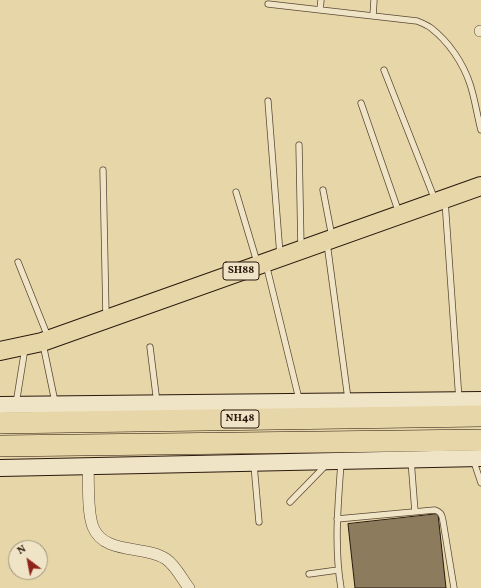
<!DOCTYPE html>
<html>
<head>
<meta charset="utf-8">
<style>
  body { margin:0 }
  #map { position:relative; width:481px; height:588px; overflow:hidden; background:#e7d6a7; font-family:Vollkorn,serif }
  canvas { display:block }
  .north { position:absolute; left:8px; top:540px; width:40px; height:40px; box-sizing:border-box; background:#efe4c6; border:1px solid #a1937d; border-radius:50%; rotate:328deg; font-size:11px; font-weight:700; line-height:16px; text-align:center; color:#2b190f }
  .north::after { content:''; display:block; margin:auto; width:14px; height:18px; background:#8f2418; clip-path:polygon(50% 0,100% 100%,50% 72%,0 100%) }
</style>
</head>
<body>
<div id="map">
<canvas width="481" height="588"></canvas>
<div class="north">N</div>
</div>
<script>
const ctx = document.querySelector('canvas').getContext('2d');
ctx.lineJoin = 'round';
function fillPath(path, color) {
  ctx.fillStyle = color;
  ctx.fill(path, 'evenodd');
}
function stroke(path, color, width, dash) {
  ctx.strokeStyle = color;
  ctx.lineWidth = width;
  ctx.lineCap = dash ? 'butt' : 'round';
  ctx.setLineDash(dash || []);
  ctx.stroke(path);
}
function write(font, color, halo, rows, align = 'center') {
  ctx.font = font + ' Vollkorn,serif';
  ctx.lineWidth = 3;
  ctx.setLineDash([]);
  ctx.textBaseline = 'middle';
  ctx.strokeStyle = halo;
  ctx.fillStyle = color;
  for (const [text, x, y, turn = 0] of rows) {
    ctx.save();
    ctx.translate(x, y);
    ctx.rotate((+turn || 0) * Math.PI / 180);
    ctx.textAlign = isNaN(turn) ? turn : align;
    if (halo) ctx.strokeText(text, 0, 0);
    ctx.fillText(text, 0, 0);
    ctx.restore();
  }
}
const building = new Path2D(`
  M438,514L446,588H355L348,524Z`);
const lane = new Path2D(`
  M268,4L417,21C422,23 427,25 431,28C449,42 463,63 470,84C475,99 477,115 481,130
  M320,10L321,0
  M373,16L374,0
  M384,70L435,200
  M268,101L280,255
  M361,103L399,213
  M299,145L301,248
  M103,170L106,316
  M323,190L332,237
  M236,192L257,262
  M445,201L459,400
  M327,243L348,399
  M18,262L48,337
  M266,264L299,399
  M43,344L55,402
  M150,347L157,403
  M16,404L25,348
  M473,459L481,483
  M411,460L415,512
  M341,463C338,504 334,547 341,588
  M254,465L259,522
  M290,502L326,465
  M337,519L435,510C441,512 442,515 443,521L454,588
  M309,574L338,570`);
const street = new Path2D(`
  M480,31H481
  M88,466C89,484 87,511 93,527C104,555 145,545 166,559C176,566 182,579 189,588`);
const secondary = new Path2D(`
  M0,405L481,400
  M0,468L481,458`);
const primary = new Path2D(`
  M0,351L42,342L481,186`);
const highway = new Path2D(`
  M0,423L481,416
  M0,446L481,440`);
const shields = [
  [241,271,36],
  [240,419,38]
];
const shieldNames = [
  ["SH88",241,271],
  ["NH48",240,419]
];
fillPath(building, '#8d7b5e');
stroke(building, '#2b190f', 1);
stroke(lane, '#5a4835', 7);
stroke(street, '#5a4835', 12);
stroke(secondary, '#2b190f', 18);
stroke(primary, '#2b190f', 20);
stroke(highway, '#2b190f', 22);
stroke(lane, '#efe4c6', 5.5);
stroke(street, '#efe4c6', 11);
stroke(secondary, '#efe4c6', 16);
stroke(primary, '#e7d6a7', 18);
stroke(highway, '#e7d6a7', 21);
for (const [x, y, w] of shields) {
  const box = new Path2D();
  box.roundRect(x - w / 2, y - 9, w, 18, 3);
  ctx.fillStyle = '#efe4c6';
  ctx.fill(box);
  stroke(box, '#2b190f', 1);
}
write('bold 11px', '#2b190f', null, shieldNames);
</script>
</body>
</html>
